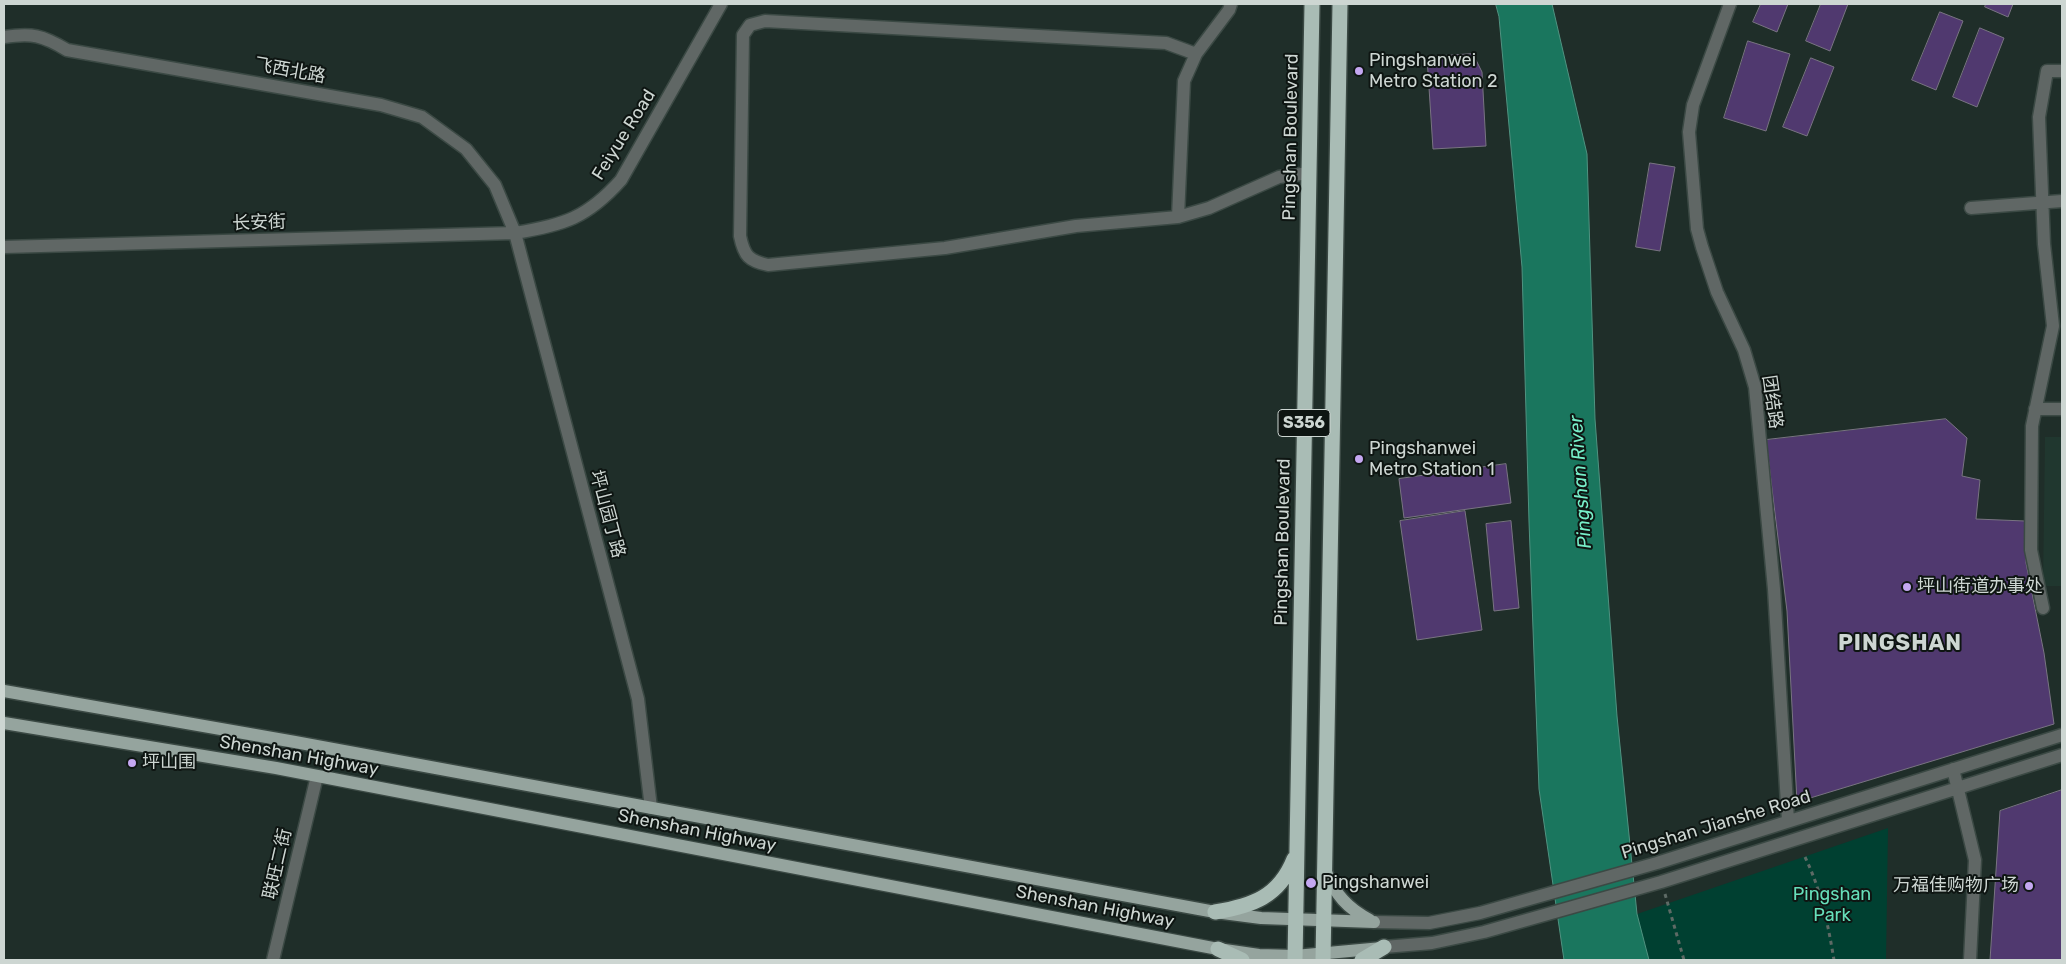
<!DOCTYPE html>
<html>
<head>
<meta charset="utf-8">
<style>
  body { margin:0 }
  #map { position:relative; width:2066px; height:964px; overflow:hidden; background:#1f2e29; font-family:Rubik,sans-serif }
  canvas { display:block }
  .frame { position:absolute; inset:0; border:5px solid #cdd6d2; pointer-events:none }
</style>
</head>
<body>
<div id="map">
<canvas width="2066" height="964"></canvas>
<div class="frame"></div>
</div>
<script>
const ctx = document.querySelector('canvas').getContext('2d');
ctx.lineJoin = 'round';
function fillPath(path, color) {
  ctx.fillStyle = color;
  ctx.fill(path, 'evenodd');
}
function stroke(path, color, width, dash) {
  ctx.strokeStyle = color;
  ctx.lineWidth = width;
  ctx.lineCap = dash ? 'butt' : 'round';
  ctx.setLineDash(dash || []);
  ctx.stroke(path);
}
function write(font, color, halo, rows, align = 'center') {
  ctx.font = font + ' Rubik,"Noto Sans SC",sans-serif';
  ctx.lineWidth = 4;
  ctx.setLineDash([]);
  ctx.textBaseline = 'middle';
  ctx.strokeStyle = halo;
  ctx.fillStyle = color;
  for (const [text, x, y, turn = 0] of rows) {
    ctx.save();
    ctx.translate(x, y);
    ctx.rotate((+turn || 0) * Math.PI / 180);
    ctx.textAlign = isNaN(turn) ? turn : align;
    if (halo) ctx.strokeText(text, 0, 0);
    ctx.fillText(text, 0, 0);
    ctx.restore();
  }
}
const built = new Path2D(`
  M2045,437H2062V586H2043Z`);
const green = new Path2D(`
  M1888,828L1886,960H1649L1637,914Z`);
const water = new Path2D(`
  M1496,4H1552L1587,154L1595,419L1617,716L1637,914L1649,960H1564L1539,789L1529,522L1522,267L1499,17Z`);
const building = new Path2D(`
  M1761,4H1788L1777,32L1753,22Z
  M1821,4H1848L1830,51L1806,41Z
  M1986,4H2013L2008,17L1985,7Z
  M1940,12L1963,21L1936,90L1912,80Z
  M1980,28L2004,38L1977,107L1953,97Z
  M1748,41L1790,54L1766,131L1724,118Z
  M1473,54L1482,72L1486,146L1433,149L1427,57Z
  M1811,58L1834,67L1807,136L1783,127Z
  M1650,163L1675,167L1660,251L1636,247Z
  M1946,419L1967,438L1962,476L1980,480L1976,519L2025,521L2026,563L2044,653L2054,724L1797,802L1787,611L1766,440Z
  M1506,464L1511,503L1404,518L1399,479Z
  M1465,511L1482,630L1417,640L1400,521Z
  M1511,521L1519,608L1494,611L1486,524Z
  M2062,790V960H1990L2000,811Z`);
const path = new Path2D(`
  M1805,857C1821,890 1828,924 1834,960
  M1665,894L1684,960`);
const minor = new Path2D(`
  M1730,4L1693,105L1689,132L1697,229L1702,247L1717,292L1744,350L1755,387L1774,589L1788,821
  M4,37C32,33 42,35 67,50L381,105L422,117L466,149L495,185L515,233L638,699L651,808
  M1196,54L1166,43L765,21L750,25L743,35L740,236C744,256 749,261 768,265L945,248L1076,226L1178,217L1209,208L1279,177L1309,173
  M1971,208L2062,201
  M1178,217L1184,81L1196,54L1229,10L1231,4
  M4,247L515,233C564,225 587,218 621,180L721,4
  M2035,409H2062
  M2043,608L2031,550L2032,426L2053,326L2044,244L2039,117L2047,71H2062
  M1953,769L1975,860L1970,960
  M1374,922L1429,923L1480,913L1657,863L2062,735
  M1384,947L1432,943L1484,932L1661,882L2062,755
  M273,960L317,776`);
const major = new Path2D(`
  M4,691L295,742L1215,912L1261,918L1374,922
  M4,723L276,768L1218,949L1259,955L1295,956L1382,948
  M1326,872C1335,894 1348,909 1370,920`);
const highway = new Path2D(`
  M1215,912C1252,906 1279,897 1294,859
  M1218,949L1242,960
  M1295,960L1312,4
  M1323,960L1340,4
  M1362,960L1384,947`);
const markers = [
  [1359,71,5,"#c4a7f1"],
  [1359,459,5,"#c4a7f1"],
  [1907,587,5,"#c4a7f1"],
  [132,763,5,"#c4a7f1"],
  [1311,883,6,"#c4a7f1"],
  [2029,886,5,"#c4a7f1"]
];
const shields = [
  [1304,423,52]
];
const shieldNames = [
  ["S356",1304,423]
];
const poiNames = [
  ["Pingshanwei",1369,61],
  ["Metro Station 2",1369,82],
  ["Pingshanwei",1369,449],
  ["Metro Station 1",1369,470],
  ["坪山街道办事处",1917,587],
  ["坪山围",142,763],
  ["Pingshanwei",1322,883],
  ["万福佳购物广场",2019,886,"right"]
];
const streetNames = [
  ["飞西北路",290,71,10],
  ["Feiyue Road",624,135,-58],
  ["Pingshan Boulevard",1291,137,-89],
  ["长安街",259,223,-2],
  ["团结路",1772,402,82],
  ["坪山园丁路",607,514,75],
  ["Pingshan Boulevard",1283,542,-89],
  ["Shenshan Highway",299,756,10],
  ["Pingshan Jianshe Road",1716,825,-17],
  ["Shenshan Highway",697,831,11],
  ["联旺二街",278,864,-77],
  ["Shenshan Highway",1095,907,11]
];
const parkNames = [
  ["Pingshan",1832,895],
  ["Park",1832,916]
];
const waterNames = [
  ["Pingshan River",1581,482,-94]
];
const districtNames = [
  ["PINGSHAN",1900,644]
];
fillPath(built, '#20372f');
fillPath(green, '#004031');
fillPath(water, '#1a765e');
stroke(water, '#509381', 1);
fillPath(building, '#50396f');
stroke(building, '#797482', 1);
stroke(minor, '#3b4944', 15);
stroke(major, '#3b4944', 15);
stroke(highway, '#3b4944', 18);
stroke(path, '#5d6a65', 3, [4, 4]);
stroke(minor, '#606765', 12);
stroke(major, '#95a49e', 12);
stroke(highway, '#a9bcb5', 15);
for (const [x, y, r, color] of markers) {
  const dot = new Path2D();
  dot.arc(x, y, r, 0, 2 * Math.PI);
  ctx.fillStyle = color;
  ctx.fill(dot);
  stroke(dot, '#0e1512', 2);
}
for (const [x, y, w] of shields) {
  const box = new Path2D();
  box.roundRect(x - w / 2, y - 13.5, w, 27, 4);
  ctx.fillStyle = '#0e1512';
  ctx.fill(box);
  stroke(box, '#cdd6d2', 1);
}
write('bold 16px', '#cdd6d2', null, shieldNames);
write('18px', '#cdd6d2', '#0e1512', poiNames, 'left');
write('18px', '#cdd6d2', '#0e1512', streetNames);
write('18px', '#66dfba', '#0e1512', parkNames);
write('italic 19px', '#77efc9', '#0e1512', waterNames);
ctx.letterSpacing = '1px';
write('bold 22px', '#cdd6d2', '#0e1512', districtNames);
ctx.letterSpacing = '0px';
</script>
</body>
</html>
